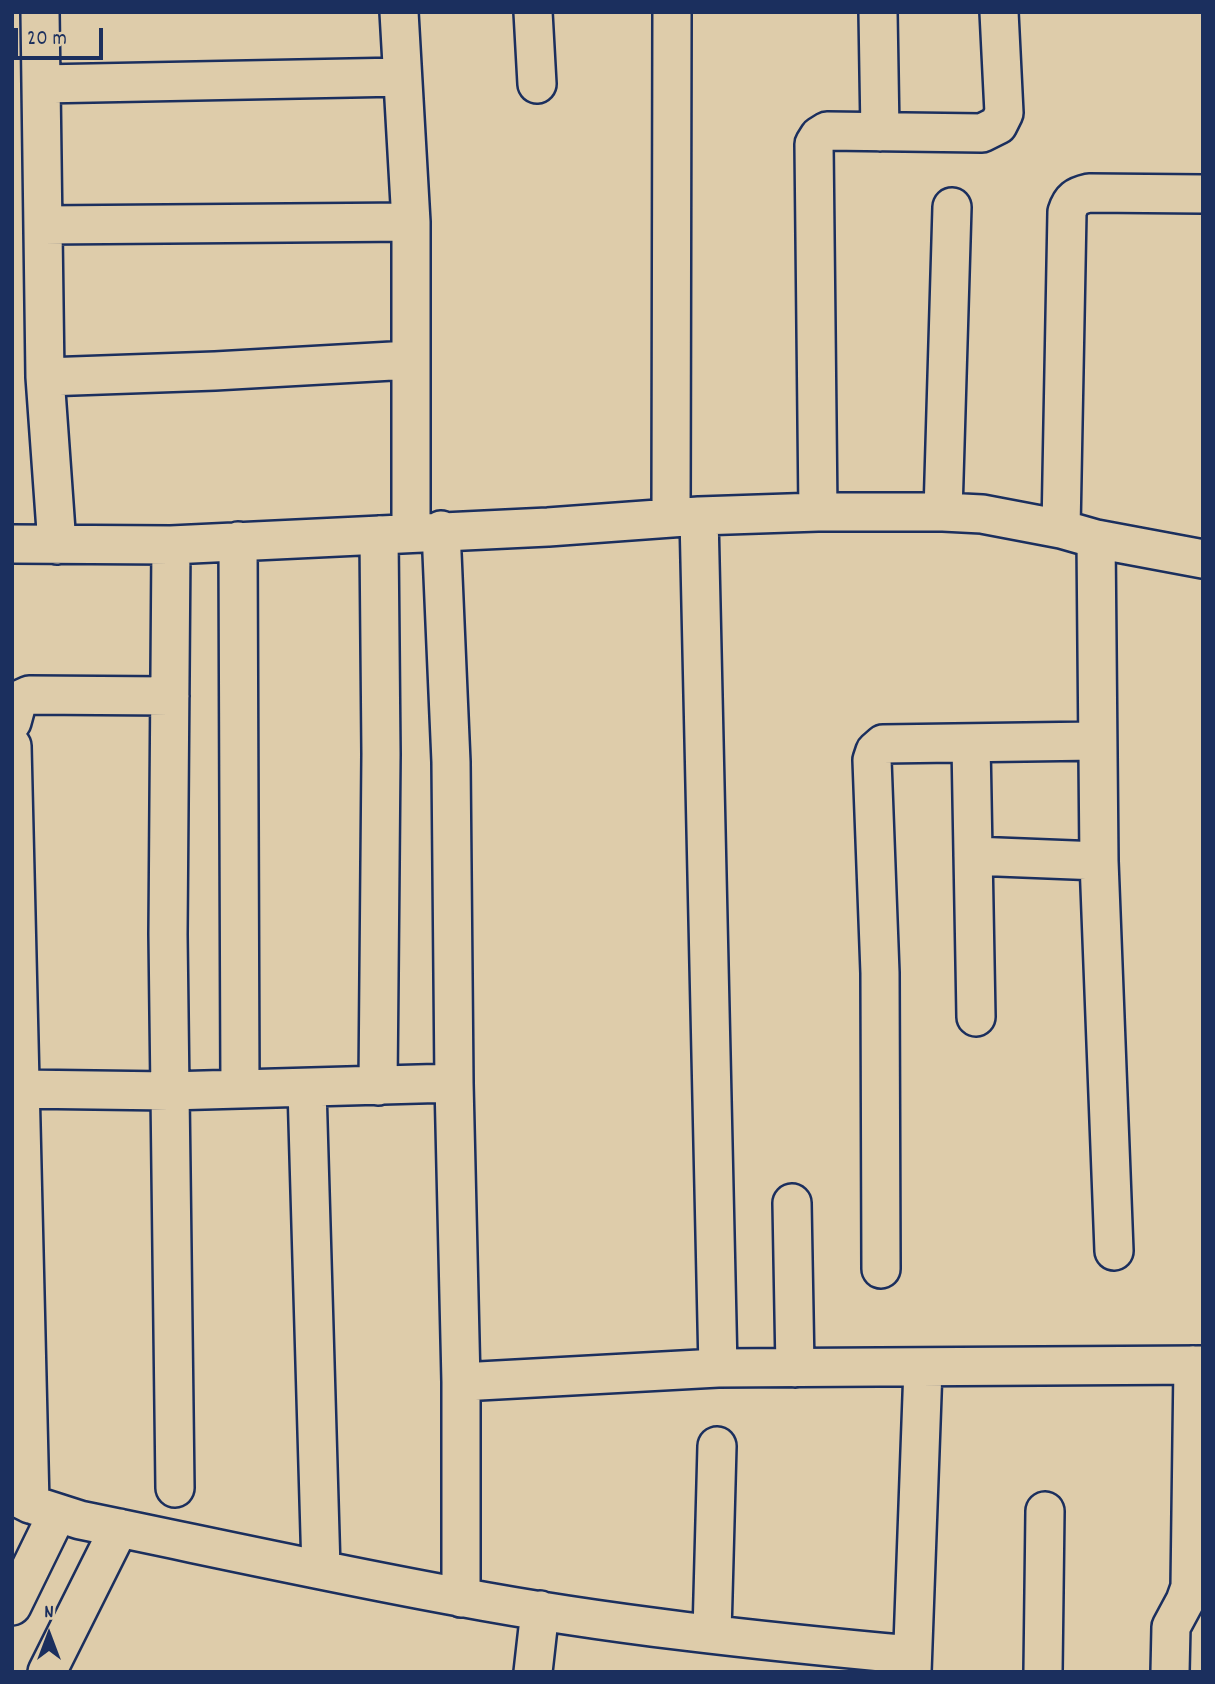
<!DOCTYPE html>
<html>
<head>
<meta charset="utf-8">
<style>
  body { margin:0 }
  #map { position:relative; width:1215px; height:1684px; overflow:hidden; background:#deccaa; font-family:Dekko,sans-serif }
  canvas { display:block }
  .frame { position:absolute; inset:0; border:14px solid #1b2f5e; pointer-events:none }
  .north { position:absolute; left:14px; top:1600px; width:70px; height:70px; -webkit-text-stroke:5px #deccaa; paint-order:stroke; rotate:0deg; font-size:19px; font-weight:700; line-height:28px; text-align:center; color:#1b2f5e }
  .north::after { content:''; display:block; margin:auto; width:24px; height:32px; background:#1b2f5e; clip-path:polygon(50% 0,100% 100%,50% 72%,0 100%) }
  .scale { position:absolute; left:14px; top:28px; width:89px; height:32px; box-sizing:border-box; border:4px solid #1b2f5e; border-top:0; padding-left:9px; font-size:21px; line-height:24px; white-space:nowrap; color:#1b2f5e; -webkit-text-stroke:5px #deccaa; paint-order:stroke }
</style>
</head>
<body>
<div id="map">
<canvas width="1215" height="1684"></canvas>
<div class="frame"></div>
<div class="north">N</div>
<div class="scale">20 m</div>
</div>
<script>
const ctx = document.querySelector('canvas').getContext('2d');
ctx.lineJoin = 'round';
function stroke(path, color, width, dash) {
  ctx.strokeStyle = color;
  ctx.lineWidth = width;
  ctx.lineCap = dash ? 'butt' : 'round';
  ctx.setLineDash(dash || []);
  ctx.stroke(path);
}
const street = new Path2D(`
  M40,12L45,377L57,545
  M399,12L411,222V533
  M533,12L537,84
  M878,12L880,132
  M41,84L402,77
  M44,225L411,222
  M45,377L215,371L410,360
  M818,512L814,144L819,136L827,131L982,133L998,125L1004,113L999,12
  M943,512L952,207
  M699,516L718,1368
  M671,518L672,12
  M1061,529L1067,212C1071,199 1076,196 1089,193L1203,194
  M441,530L451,762L454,1083L461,1382V1598
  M1096,539L1099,861L1114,1251
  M238,541L240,1089
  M12,544L171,545L548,527L699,516L818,512H943L982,514L1061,529L1096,539L1203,559
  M171,545L168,934L175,1488
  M12,722L18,700L29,695L170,696
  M971,744L976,1017
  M12,746L30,1504
  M973,856L1099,861
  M378,1086L381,754L379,535
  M307,1088L321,1569
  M20,1089L169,1091L454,1083
  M792,1203L795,1368
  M881,1269L880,973L872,760L875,751L883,744L1096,741
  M461,1382L718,1368L1203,1365
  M12,1495L30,1504L80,1520C207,1546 333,1574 460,1597C609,1625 761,1641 912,1655
  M12,1606L57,1514
  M712,1633L717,1446
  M47,1672L119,1528
  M533,1672L540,1610
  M912,1672L923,1368
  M1043,1672L1045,1511
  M1170,1672L1171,1627L1185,1601L1190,1587L1193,1365`);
stroke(street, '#1b2f5e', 42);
stroke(street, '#deccaa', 37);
</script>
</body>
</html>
